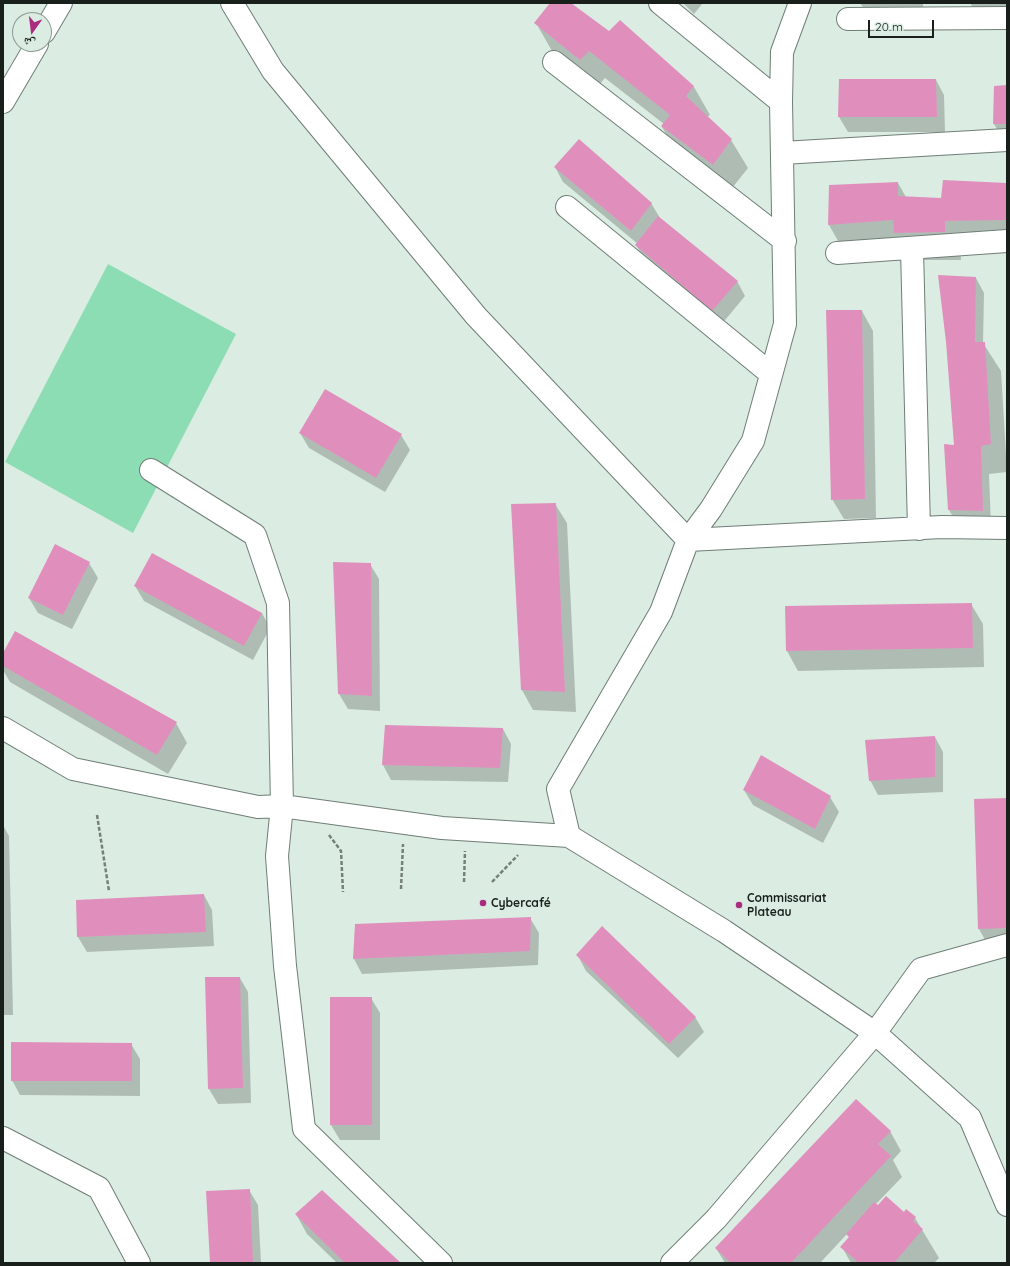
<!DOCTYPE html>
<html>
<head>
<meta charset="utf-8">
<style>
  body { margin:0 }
  #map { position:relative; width:1010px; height:1266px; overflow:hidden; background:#dbece2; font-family:Quicksand,"Noto Naskh Arabic",sans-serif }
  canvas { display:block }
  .frame { position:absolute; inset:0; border:4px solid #191f1b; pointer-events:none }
  .north { position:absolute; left:12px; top:12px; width:40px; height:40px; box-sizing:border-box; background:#dbece2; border:1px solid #8d9a92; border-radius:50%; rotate:194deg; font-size:11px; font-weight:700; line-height:16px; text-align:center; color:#191f1b }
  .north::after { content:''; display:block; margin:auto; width:14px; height:18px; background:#a92c7e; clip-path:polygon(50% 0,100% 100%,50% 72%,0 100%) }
  .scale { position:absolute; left:868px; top:20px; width:66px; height:18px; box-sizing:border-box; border:2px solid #191f1b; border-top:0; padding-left:5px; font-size:12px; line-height:14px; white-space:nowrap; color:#191f1b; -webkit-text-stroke:3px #dbece2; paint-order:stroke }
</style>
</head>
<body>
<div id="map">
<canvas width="1010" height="1266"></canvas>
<div class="frame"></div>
<div class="north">ش</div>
<div class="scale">20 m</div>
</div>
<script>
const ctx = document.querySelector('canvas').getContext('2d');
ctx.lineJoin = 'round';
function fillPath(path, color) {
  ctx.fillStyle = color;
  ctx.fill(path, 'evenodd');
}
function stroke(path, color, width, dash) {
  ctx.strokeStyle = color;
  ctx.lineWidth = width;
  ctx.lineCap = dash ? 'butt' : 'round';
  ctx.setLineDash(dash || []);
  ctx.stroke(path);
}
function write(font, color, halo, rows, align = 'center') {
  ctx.font = font + ' Quicksand,sans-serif';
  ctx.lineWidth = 3;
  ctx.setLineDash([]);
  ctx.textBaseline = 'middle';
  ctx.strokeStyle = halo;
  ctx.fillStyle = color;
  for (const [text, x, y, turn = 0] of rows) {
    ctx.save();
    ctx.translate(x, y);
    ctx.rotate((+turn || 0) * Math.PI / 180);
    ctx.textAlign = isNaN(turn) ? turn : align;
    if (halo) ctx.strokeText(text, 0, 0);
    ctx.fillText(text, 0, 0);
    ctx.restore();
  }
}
const green = new Path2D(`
  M108,264L236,334L133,533L5,462Z`);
const shadow = new Path2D(`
  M551,3H570L609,33L620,21L694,87L710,115L707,117L731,140L748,168L729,192L678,154L662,127L664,124L605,78L597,87L552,51L536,23Z
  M683,3H703L694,14Z
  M860,3H923V12L865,10Z
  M970,3H1007V9L973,8Z
  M936,80L944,95L945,132H848L839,117Z
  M1007,86V139H1003L994,124Z
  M555,167L651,203L660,218L737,281L745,296L721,325L645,260L636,245L638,244L563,182Z
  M898,183L906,197L942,199L1007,184V248H960L961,260H911L845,253L829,225L830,186Z
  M976,278L984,293L983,343L1001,371L1007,472L989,474L991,526L958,525L949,510L945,445L955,446Z
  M862,311L873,331L876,518L844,519L832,499Z
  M300,433L401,435L410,450L385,492L309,448Z
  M555,504L567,523L576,712L533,710L522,690Z
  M89,563L98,578L72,629L38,613L29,598Z
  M370,564L379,579L380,711L348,709L339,694Z
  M135,586L262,613L270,628L253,660L144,601Z
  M971,604L983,624L984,667L798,671L787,651L786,607Z
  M3,655L176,723L187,743L168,774L10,682L3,670Z
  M386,726L503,729L511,744L508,782L391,780L383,765Z
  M935,737L943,752V792L878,795L870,780Z
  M744,790L830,797L839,812L823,843L753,805Z
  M1007,799V948L990,949L979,929L975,800Z
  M3,825L9,836L13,1015H3Z
  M204,895L212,910L214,946L87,952L78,937Z
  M530,918L539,933L538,965L362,974L354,959Z
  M578,956L695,1017L704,1032L678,1058L586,971Z
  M240,978L248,992L251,1103L218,1104L209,1089Z
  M371,998L380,1013V1140H340L331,1125Z
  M131,1044L140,1059V1096L20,1095L12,1080Z
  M890,1131L901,1151L893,1160L902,1177L876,1204L879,1207L904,1213L907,1211L915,1218L939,1258L934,1263H851L842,1247L850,1238L847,1234L820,1263H725L716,1248Z
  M249,1190L258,1205L261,1263H211Z
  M296,1214L399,1263H337L307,1234Z`);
const building = new Path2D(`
  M550,3H571L609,31L620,20L694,86L686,96L732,139L713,165L661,126L670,115L589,51L580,60L534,23Z
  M839,79H936L937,117H838Z
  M1007,85V124H993L994,86Z
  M579,139L652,203L631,231L554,167Z
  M943,180L1007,183V220L945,221V232L894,233L893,220L828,225L829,185L898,182V196L941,198Z
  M658,216L738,281L712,311L635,245Z
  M938,275L976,277L975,342H985L991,444L981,446L983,511L948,510L944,444L954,445L946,342Z
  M826,310H862L865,499L831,500Z
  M325,389L402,434L376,478L299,433Z
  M556,503L565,692L521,690L511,504Z
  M55,544L90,562L63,615L28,598Z
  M152,553L262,613L244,646L134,586Z
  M333,562L371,563L372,696L338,694Z
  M972,603L973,648L786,651L785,606Z
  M15,631L177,722L157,755L3,666V653Z
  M385,725L503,728L500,768L382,765Z
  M935,736V777L869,781L865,740Z
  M761,755L831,796L815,829L743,790Z
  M1007,798V928L978,929L974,799Z
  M204,894L206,932L77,937L76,900Z
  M531,917L530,951L353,959L355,924Z
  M602,926L696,1017L669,1044L576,955Z
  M205,977H240L243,1088L208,1089Z
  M330,997H372V1125H330Z
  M11,1042L132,1043V1081H11Z
  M856,1099L891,1131L878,1144L891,1156L791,1263H731L715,1248Z
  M250,1189L253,1263H210L206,1191Z
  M322,1190L401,1263H345L295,1214Z
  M886,1196L904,1212L906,1209L916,1217L913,1221L923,1229L894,1263H855L857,1261L840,1247L849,1237L846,1234L874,1202L878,1205Z`);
const path = new Path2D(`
  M97,815L109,891
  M329,835L341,851L343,892
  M464,882L465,851
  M492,882L518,855
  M401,889L403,844`);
const minor = new Path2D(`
  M232,3L273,71L476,316L688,540L661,612L558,789L569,836
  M660,3L781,102
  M800,3L782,52L781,102L785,324L753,441L711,509L688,540L942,527L1007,528
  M848,19L1007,18
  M44,32L61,3
  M554,62L785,241
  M3,102L37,44
  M782,153L1007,140
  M567,207L771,374
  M912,249L919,529
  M837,253L1007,241
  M151,470L255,535L278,603L282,806L277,856L285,966L304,1129L441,1263
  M3,728L73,769L258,807L282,806L442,828L569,836L724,931L875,1033L970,1118L1007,1205
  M3,1138L99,1188L139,1263
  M672,1263L716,1219L875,1033L921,969L1007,945`);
const markers = [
  [483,903,4,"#a92c7e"],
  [739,905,4,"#a92c7e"]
];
const poiNames = [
  ["Commissariat",747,898],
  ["Plateau",747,912],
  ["Cybercafé",491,903]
];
fillPath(green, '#8dddb4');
fillPath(shadow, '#0003');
fillPath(building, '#e08fbd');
stroke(minor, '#6f7e76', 24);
stroke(path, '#758079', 2.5, [4, 2]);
stroke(minor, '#fff', 22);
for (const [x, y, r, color] of markers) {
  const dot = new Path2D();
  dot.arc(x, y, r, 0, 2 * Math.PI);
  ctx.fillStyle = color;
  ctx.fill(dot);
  stroke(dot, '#dbece2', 1.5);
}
write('bold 12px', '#191f1b', '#dbece2', poiNames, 'left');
</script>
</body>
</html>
